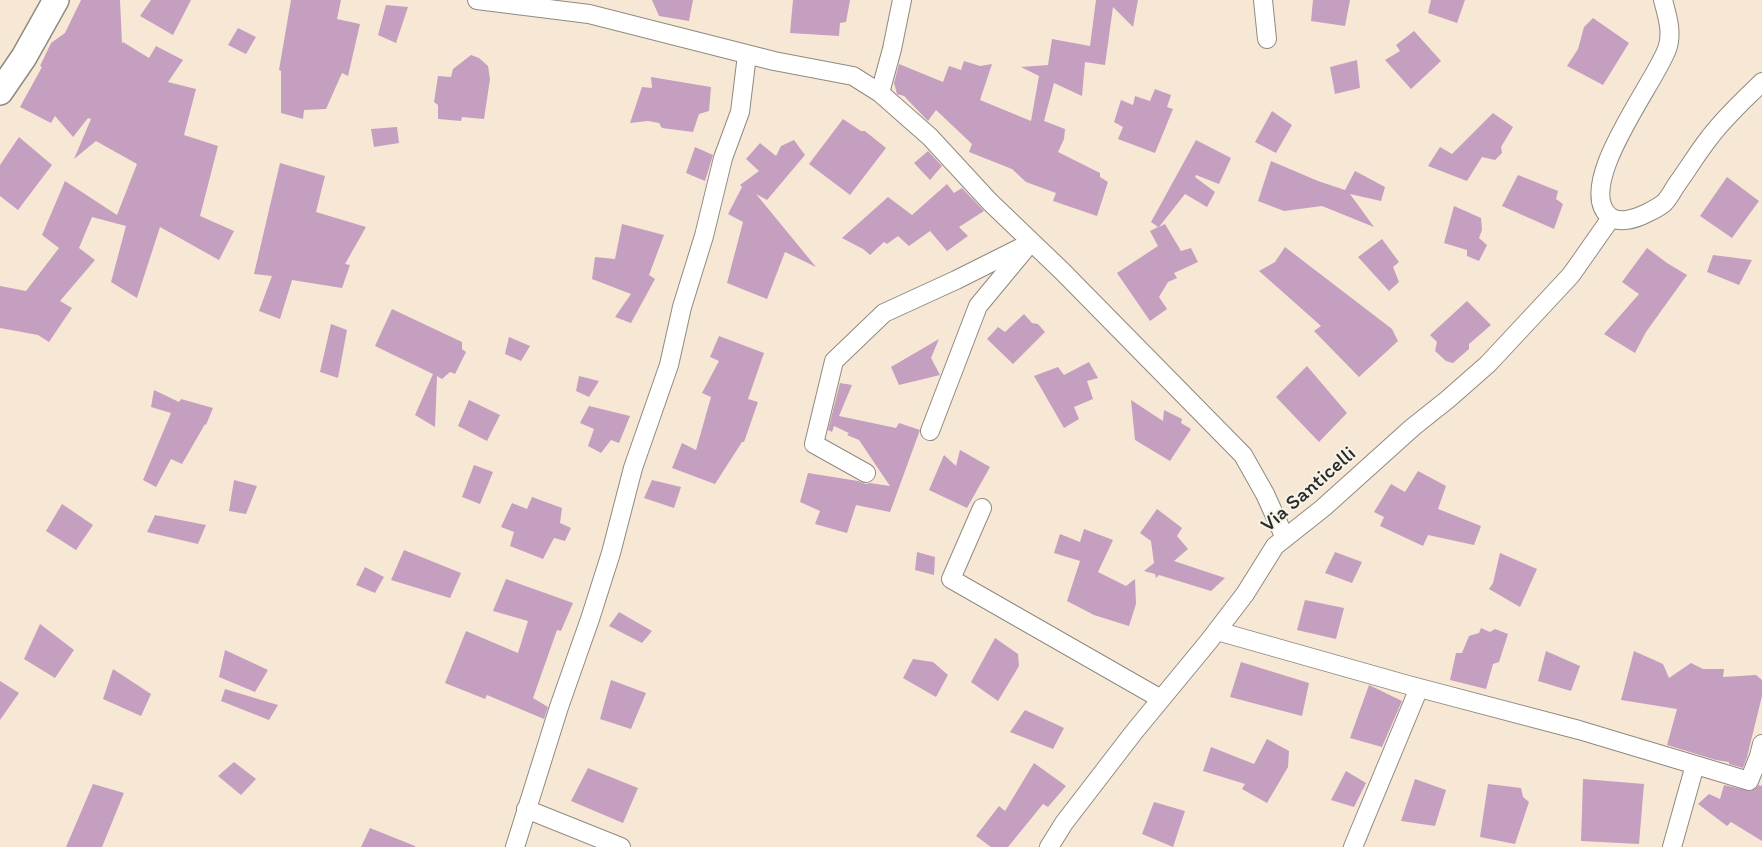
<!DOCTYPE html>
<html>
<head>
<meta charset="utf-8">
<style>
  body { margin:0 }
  canvas { display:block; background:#f6e8d4 }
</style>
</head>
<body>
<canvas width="1762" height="847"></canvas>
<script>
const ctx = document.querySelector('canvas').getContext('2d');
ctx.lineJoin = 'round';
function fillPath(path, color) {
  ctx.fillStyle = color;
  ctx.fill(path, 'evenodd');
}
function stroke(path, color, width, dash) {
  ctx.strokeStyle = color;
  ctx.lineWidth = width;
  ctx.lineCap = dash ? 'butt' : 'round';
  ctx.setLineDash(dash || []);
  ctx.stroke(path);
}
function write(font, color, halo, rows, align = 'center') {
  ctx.font = font + ' Itim,sans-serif';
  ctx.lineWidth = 4;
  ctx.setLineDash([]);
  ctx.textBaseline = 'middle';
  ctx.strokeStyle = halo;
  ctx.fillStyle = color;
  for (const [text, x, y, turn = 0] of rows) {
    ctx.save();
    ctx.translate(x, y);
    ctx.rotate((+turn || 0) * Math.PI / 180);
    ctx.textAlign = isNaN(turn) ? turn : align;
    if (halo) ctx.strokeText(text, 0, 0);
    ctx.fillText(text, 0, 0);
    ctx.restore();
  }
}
const building = new Path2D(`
  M81,0H120L122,44L123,42L149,58L156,46L183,60L168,82L196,89L184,135L218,146L200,216L234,231L219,260L160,227L137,298L111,282L126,226L92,217L79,248L95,260L60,301L72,308L49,342L38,335L0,328V286L26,291L59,248L42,235L65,181L117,215L137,164L96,141L74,159L91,119L88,118L73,137L55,116L51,123L20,107L42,67L40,66L51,43L65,33Z
  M151,0H191L173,35L140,16Z
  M291,0H341L337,19L360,24L348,76L342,73L326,109L304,110L303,119L281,113V71L279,70Z
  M652,0H693L689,21L659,16Z
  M793,0H850L846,22L840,23L839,36L790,33Z
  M1096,0H1138L1133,27L1113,7L1105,65L1085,62L1082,96L1054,83L1044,121L1065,129L1064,139L1058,152L1100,173V177L1108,182L1097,216L1053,201L1056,193L1026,182L1012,169L969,152L972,144L936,110L928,121L904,96L897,94L894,83L899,64L943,82L949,66L961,70L964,61L980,66L992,64L980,100L1031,121L1039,76L1021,67L1048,65L1052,39L1090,46Z
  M1313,0H1350L1345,26L1311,21Z
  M1431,0H1465L1457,23L1428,13Z
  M386,5L408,7L396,43L378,35Z
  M1593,18L1629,43L1603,85L1567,66L1578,49L1584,27Z
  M238,28L256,37L246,54L228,45Z
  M1414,31L1441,61L1411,89L1385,60L1400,51L1396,45Z
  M471,55L479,58L488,66L490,79L484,119L462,117L461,121L438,119V105L434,102L438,76L451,77L453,69Z
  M1357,60L1360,88L1335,94L1330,67Z
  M651,77L711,87L709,111L699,114L693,132L662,128L659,123L648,121L630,123L642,87L652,88Z
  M1155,89L1171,95L1167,107L1173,109L1155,153L1118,139L1123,127L1114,122L1121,100L1133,105L1135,96L1150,101Z
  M1272,111L1292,125L1276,153L1255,142Z
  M1493,113L1513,127L1501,147L1502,153L1495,160L1482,157L1467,181L1428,166L1440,147L1452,154Z
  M843,119L861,131H865L886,148L850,195L809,164Z
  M397,127L399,143L374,147L371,129Z
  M19,137L52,165L18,210L0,196V165Z
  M794,140L805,155L767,200L756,194L816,267L785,252L767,299L727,283L743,222L728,214L742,187L740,185L759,171L746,159L760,143L776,156L781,146Z
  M1196,140L1231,158L1219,184L1196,175L1195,177L1215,192L1207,207L1185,194L1159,227L1165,224L1181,251L1191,248L1198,262L1174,273L1177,278L1168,282L1159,297L1167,309L1150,321L1117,273L1158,246L1150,231L1158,227L1151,222Z
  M695,147L713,155L705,181L686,173Z
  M928,151L942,166L930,180L914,163Z
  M1271,161L1318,181L1345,190L1355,171L1385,187L1381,201L1350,194L1374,227L1322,206L1284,211L1258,201Z
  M280,163L325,176L316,212L366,227L345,264L350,265L342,288L292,280L280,319L259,311L272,276L254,274Z
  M1518,175L1558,191L1556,199L1563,204L1554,229L1502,206Z
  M1727,177L1759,201L1732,238L1700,216Z
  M947,184L954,193L962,188L984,211L959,227L968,236L947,251L930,231L909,246L898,236L887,244L884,242L870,255L863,249L842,238L888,197L912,215Z
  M1454,206L1481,218L1482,230L1479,238L1487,245L1479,261L1467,256V250L1444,243Z
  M622,224L664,235L649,275L655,279L631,323L615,317L631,294L592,279L595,257L615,259Z
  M1382,239L1399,262L1393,267L1399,282L1389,291L1358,257Z
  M1285,247L1392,329L1398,341L1359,377L1314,331L1321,326L1259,271L1275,262Z
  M1647,248L1667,263L1687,275L1646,332L1635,353L1604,334L1639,294L1622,282Z
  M1713,255L1752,260L1739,285L1707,272Z
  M1467,301L1491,325L1469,344V349L1453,363L1446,361L1435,351L1437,342L1430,335Z
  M392,309L462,342V349L466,352L455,374L450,372L442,379L437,376L435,427L415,415L433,374L375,346Z
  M1024,314L1032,323L1038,324L1045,332L1013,364L987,339L998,327L1005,332Z
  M331,324L347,330L338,378L320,372Z
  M719,336L764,353L748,399L758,402L744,442H742L715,484L672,468L682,443L696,450L711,397L702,393L719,361L710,357Z
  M509,337L530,346L521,361L505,354Z
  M939,339L931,358L940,375L899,385L891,367Z
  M1089,362L1098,378L1087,381L1093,399L1074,407L1079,419L1064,428L1034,376L1058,367L1064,375Z
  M1307,366L1347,413L1319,442L1276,397Z
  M579,376L599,381L589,397L576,391Z
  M840,383L852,385L839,416L896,428L899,423L920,430L890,512L856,505L847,533L815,524L820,511L800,502L808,473L858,481L866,484L870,483L890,486L859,440L847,435L849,433L834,426L832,432L828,430Z
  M154,390L179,402L181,399L213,408L206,425L205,424L182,464L171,459L156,487L143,480L171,413L151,407Z
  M469,400L500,415L487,441L458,426Z
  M1131,400L1163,421L1164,410L1182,419L1181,423L1191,429L1170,461L1135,440Z
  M589,406L630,416L619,443L611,440L601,453L588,446L594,429L580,423Z
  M960,450L990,467L967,508L929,490L944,455L956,466Z
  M474,465L493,472L480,504L462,497Z
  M1418,471L1446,486L1438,509L1481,526L1474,545L1428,535L1423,546L1380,526L1384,517L1374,512L1391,484L1405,492Z
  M234,480L257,486L246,514L229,511Z
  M652,480L681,487L674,508L644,498Z
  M532,497L562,508L560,523L571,528L565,541L554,538L543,559L510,546L514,532L501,527L512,503L527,509Z
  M62,504L93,525L76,550L46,531Z
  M1157,509L1182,528L1177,536L1188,549L1174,561L1225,578L1211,591L1159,575L1156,578L1155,574L1144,571L1154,563L1151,541L1140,533Z
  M155,515L206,525L198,544L147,532Z
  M1084,529L1113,540L1098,572L1126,586L1135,579L1136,604L1129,626L1094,615L1067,601L1080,561L1054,553L1060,534L1080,542Z
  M404,550L461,573L450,598L391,580Z
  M917,552L935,557L934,575L915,570Z
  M1335,552L1362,562L1352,583L1325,573Z
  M1500,553L1537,569L1520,607L1489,589L1493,583Z
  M365,567L384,577L375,593L356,585Z
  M506,579L573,603L561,631L557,630L533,698L548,707L544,719L487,695L485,699L445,683L466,631L518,653L528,621L493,611Z
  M1305,600L1344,608L1336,639L1297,630Z
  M619,612L652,631L642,643L609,626Z
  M40,624L74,650L55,678L24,659Z
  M1481,628L1490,632L1495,629L1508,634L1499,662L1493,664L1486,689L1450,680L1456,653H1462L1469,636L1479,633Z
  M995,638L1018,654L1019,666L998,701L971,682Z
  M225,650L268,670L255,692L219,677Z
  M1546,651L1580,666L1571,691L1538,681Z
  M1634,651L1663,664L1669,678L1691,663L1703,669H1724L1723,677L1756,675L1762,680V696L1747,757L1743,768L1729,764V762L1716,760L1667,745L1677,709L1621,700Z
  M913,659L933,662L948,675L936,697L903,678Z
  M1241,662L1309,683L1302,716L1230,697Z
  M113,669L151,694L141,716L103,699Z
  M611,680L646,693L631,729L600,719Z
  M0,681L19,693L0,720Z
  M1369,685L1402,701L1382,747L1350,738Z
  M225,689L278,705L269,720L221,701Z
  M1025,710L1064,728L1053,749L1010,732Z
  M1267,739L1289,751L1288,767L1267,803L1242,789L1245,784L1203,771L1211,747L1254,764Z
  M234,762L256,779L241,795L218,776Z
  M1034,763L1066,786L1048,807L1043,804L1008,847H991L976,836L999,806L1005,811Z
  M588,768L638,788L623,823L571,801Z
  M1346,771L1366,783L1354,807L1331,800Z
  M1415,779L1446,790L1435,826L1401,821Z
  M1583,779L1644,784L1639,844L1581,841Z
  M93,784L124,793L102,847H66Z
  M1488,784L1521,788L1523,797L1529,802L1515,844L1480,837Z
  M1724,785L1751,791L1755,789L1759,785L1762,786V841L1731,822L1727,826L1698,804L1709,794L1720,799Z
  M1154,802L1185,811L1173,847L1142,834Z
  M370,828L415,846V847H361Z`);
const street = new Path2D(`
  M477,0L589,14L774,61L853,76L880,93L930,137L990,202L1062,271L1243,455L1265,494L1285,538
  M1263,0L1267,39
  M1663,0C1667,15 1673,33 1667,49C1655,83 1574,185 1609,216C1618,224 1635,219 1645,214C1651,211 1658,208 1664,203C1669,198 1673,190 1677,184C1688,169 1698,152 1710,137C1725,117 1744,100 1762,82
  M880,93L892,49L902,0
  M930,431L978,306L1026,248
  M866,473L814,444L834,361L884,313L956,280L1032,242
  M982,508L951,579L1161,699
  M1217,631L1408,685L1579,730L1749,781L1759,756L1762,744
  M526,809L621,847
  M515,847L559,707L590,619L611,553L633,468L669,365L682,307L704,236L723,158L740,112L747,55
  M1049,847L1064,823L1134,732L1209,641L1245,594L1275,546L1323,508L1413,427L1447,400L1488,364L1571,275L1611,218
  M1353,847L1419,688
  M1672,847L1695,765`);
const secondary = new Path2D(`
  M0,92L24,57L56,0`);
const streetNames = [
  ["Via Santicelli",1309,490,-41]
];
fillPath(building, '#c59fc0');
stroke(street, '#908a80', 20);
stroke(secondary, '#908a80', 28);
stroke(street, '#fff', 18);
stroke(secondary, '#fff', 25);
write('21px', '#2b2b2b', '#f7f3e8', streetNames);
</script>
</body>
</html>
